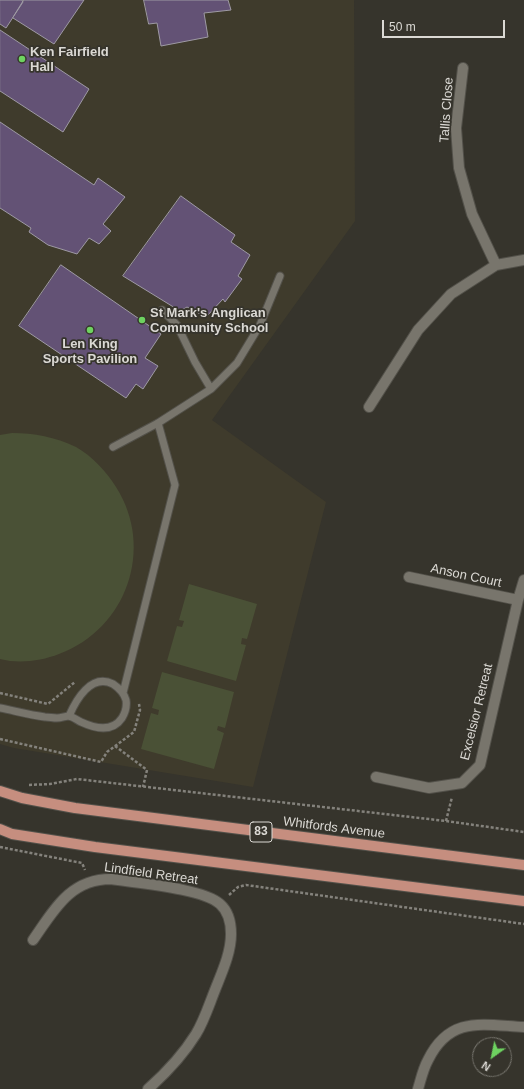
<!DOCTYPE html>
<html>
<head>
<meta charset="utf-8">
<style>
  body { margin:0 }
  #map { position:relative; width:524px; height:1089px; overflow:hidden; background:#36342c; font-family:Arial,sans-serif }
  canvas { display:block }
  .north { position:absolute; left:472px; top:1037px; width:40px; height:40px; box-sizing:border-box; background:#36342c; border:1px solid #78766f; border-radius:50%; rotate:213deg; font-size:11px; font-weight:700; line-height:16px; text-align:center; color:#dbd9d4 }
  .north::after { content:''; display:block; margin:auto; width:14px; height:18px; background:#6ed360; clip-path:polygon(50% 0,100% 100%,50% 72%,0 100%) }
  .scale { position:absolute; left:382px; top:20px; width:123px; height:18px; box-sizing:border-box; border:2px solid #dbd9d4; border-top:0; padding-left:5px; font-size:12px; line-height:14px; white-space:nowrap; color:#dbd9d4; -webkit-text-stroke:3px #36342c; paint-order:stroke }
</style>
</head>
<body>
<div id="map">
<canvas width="524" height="1089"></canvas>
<div class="north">N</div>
<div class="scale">50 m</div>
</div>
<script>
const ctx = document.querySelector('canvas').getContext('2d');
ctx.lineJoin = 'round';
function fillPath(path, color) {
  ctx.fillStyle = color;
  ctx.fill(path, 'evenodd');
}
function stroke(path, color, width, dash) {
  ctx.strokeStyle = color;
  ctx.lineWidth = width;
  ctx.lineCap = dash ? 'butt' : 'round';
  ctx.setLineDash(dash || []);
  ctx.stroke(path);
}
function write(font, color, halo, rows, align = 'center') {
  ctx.font = font + ' Arial,sans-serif';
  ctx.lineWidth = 3.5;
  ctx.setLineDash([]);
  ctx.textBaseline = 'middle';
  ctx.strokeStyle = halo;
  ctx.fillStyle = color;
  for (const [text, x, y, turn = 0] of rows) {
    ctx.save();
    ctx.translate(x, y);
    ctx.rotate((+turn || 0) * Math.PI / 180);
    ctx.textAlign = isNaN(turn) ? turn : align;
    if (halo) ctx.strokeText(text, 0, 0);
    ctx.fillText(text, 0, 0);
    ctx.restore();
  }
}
const built = new Path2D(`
  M0,0H354L355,221L212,420L326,502L253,787L14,748L0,744Z`);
const green = new Path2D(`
  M12,433C34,433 55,437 76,447C92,456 106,471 116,487C155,548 127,629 59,654C41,661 19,664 0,659V435Z
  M189,584L257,604L247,639L242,638L241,644L246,645L236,681L167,661L177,626L182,627L184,621L179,620Z
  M162,672L234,692L225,728L218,726L217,730L224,733L214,769L141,749L151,713L158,715L159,710L152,708Z`);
const building = new Path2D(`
  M0,0H22L23,2L6,28L0,24Z
  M24,0H84L54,44L13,18Z
  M144,0H228L231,10L204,13L208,37L161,46L157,23L149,24Z
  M0,30L89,89L63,132L0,91Z
  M0,122L94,185L98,178L125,197L103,224L111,231L99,244L89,238L77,254L48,245L29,232L31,228L0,208Z
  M181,196L235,235L231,242L250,255L238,276L242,279L225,302L223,299L206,317L187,307L180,311L123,276Z
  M61,265L161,334L145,358L158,366L143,389L136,384L126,398L19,326Z`);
const path = new Path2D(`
  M0,693L48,704L75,682
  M0,739L101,762L107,752L134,732L140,710L139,704
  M115,746L147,770L143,787
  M29,785L50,784L77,779L446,821L524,832
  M446,821L452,797
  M0,847L82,863L85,870
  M229,895L238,887L246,885L524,924`);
const lane = new Path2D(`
  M162,310L177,325L195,362L211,389
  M113,447L158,423L211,389L237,363L260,325L280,276
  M123,693L175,485L158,423
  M0,708C15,711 30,715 45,717C49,717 53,718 57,718C61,718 66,716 69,716C73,717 77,720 81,722C94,728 112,733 122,718C125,713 127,706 126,700C124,693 119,688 113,684C91,673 76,700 69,716`);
const street = new Path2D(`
  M463,68L456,128L459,168L472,214L496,265
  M369,407L418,330L451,294L496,265L524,260
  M409,577L518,600
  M376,777L429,788L462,783L480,765L518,600L524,580
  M33,940C54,910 70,879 111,879C135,883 203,888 220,904C228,911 231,923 231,934C231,953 222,972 215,990C209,1005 204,1021 196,1034C183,1055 166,1073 148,1089
  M418,1089C421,1079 423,1069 428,1060C450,1015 483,1025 524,1027`);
const primary = new Path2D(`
  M0,791L22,798L75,808L524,865
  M0,829L12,834L95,847L524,901`);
const markers = [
  [22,59,4,"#6ed360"],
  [142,320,4,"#6ed360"],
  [90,330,4,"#6ed360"]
];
const shields = [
  [261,832,22]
];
const shieldNames = [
  ["83",261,832]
];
const poiNames = [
  ["Ken Fairfield",30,52],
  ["Hall",30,67],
  ["St Mark's Anglican",150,313],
  ["Community School",150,328],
  ["Len King",90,344,"center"],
  ["Sports Pavilion",90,359,"center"]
];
const streetNames = [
  ["Tallis Close",447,110,-86],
  ["Anson Court",466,576,12],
  ["Excelsior Retreat",477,712,-76],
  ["Whitfords Avenue",334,828,7],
  ["Lindfield Retreat",151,874,8]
];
fillPath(built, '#3f3b2c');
fillPath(green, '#4a5136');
fillPath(building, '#635275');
stroke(building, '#9e9aa4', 1);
stroke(lane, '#53514a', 9);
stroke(street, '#53514a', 12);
stroke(primary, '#53514a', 12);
stroke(path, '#84827c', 2.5, [3, 2]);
stroke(lane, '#78756c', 7);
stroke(street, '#78756c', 10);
stroke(primary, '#c68e7f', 10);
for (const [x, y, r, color] of markers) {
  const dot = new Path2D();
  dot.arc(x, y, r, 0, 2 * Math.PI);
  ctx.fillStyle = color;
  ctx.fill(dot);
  stroke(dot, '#36342c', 1.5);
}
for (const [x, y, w] of shields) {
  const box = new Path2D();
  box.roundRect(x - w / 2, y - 10, w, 20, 3);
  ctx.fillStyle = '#36342c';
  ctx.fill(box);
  stroke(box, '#dbd9d4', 1);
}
write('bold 12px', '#dbd9d4', null, shieldNames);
write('bold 13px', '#dbd9d4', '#36342c', poiNames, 'left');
write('13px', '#dbd9d4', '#36342c', streetNames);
</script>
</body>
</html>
